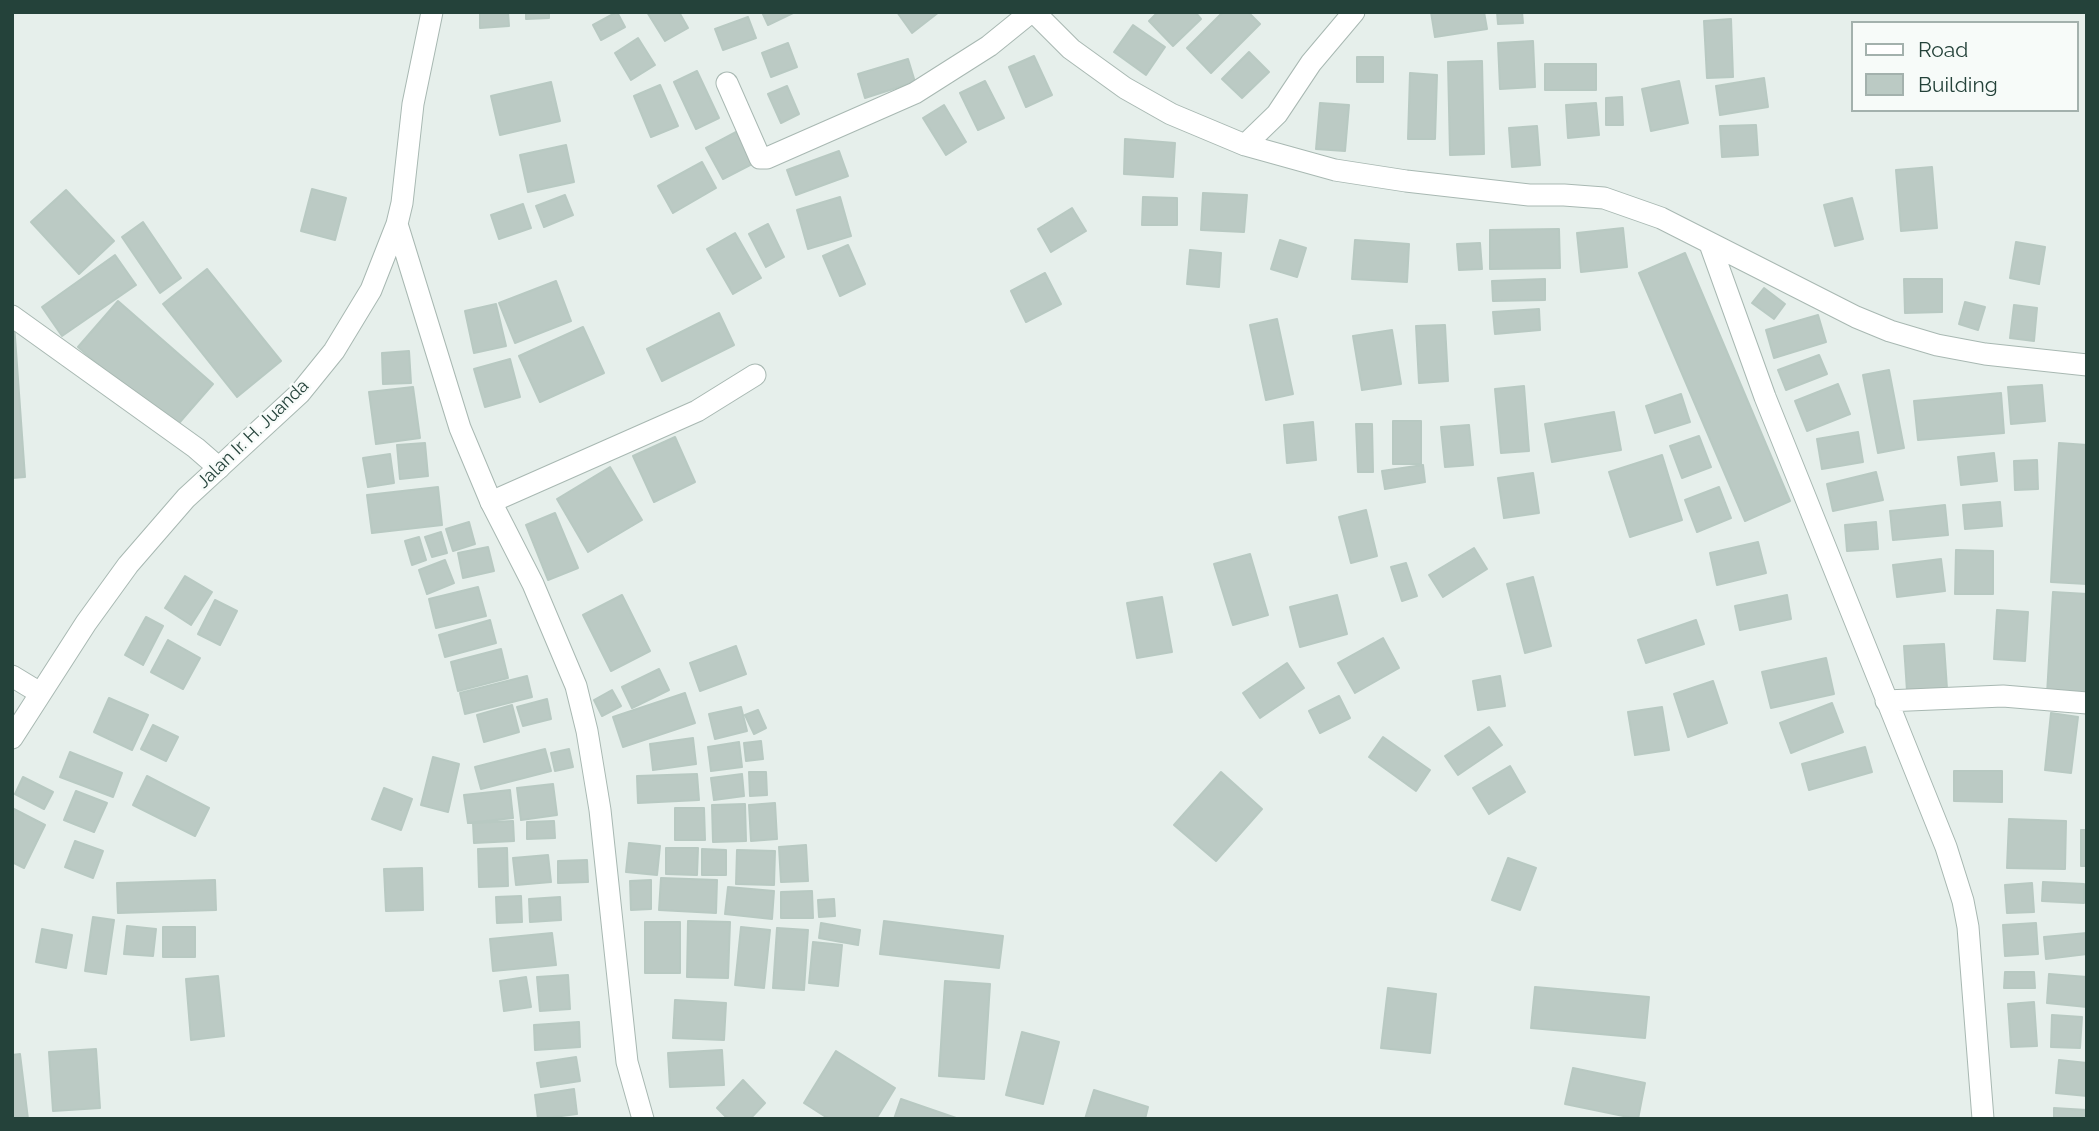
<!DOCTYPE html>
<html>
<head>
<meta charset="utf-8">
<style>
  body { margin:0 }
  #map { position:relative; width:2099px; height:1131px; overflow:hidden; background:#e6efeb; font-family:Raleway,sans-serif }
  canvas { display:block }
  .frame { position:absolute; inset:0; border:14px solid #24423a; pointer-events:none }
  .legend { position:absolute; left:1851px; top:21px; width:228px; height:91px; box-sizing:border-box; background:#f7fbf9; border:2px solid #a3b1ad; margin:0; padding:9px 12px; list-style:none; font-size:21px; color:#24423a }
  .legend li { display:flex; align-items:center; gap:14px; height:35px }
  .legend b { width:35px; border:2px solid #a3b1ad }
</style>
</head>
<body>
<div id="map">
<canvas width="2099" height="1131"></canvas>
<div class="frame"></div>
<ul class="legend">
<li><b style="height:9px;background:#fff"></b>Road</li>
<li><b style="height:19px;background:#bbcac4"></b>Building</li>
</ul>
</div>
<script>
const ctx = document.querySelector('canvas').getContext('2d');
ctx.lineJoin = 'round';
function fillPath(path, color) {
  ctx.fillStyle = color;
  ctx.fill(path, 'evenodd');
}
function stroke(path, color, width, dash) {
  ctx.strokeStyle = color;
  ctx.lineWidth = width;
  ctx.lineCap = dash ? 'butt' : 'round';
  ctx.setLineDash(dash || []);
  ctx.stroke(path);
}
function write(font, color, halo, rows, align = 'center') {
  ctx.font = font + ' Raleway,sans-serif';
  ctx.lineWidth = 5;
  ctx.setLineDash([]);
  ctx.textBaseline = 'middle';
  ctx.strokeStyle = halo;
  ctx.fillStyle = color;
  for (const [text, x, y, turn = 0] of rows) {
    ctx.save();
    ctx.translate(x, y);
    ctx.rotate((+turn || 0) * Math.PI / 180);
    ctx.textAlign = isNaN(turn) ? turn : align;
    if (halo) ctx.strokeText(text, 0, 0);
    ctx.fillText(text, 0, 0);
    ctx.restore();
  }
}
const building = new Path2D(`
  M480,12H508L509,26L480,28Z
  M526,12H549V18L526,19Z
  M617,12L625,27L601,40L593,25Z
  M647,12H679L688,28L665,41Z
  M762,12H793V13L768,25Z
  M897,12H939L912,33Z
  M1158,12H1195L1201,19L1173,46L1149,21Z
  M1223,12H1248L1260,24L1211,73L1187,48Z
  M1431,12H1484L1487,29L1435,37Z
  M1497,12H1522L1523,23L1498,24Z
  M748,17L756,38L723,50L715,29Z
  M1731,19L1733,77L1707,78L1704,21Z
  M1133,25L1165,47L1146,75L1114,52Z
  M638,38L655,65L631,80L615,53Z
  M1533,41L1535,87L1500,89L1498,43Z
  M788,43L797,67L771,77L762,53Z
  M1249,52L1269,72L1242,98L1222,79Z
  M1034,56L1052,95L1026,107L1009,67Z
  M1357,57H1383V82H1357Z
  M908,59L915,82L865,98L858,74Z
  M1482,61L1484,154L1450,155L1448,62Z
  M1545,64H1596V90H1545Z
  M697,71L719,118L696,129L674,82Z
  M1410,73L1437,75L1435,139H1408Z
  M1764,78L1768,107L1720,115L1716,86Z
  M985,81L1004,118L978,130L960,93Z
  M1679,81L1688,123L1651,131L1642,89Z
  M551,82L560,121L500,135L491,96Z
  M660,85L678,126L651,137L634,96Z
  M787,86L799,114L781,123L768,94Z
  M1622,97L1623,125H1606V98Z
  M1320,103L1349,105L1345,151L1316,149Z
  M1596,103L1599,135L1568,138L1566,105Z
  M944,105L966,142L946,155L923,118Z
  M1756,125L1758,155L1722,157L1720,126Z
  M1537,126L1540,165L1512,167L1509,128Z
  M738,131L754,163L723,179L706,148Z
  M1125,139L1175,143L1173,177L1124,174Z
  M566,145L574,182L528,192L520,155Z
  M839,151L848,176L796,195L787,170Z
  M702,162L716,188L673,213L658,186Z
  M1932,167L1937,228L1901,231L1896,170Z
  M312,189L346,198L335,240L301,231Z
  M66,190L114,241L79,274L31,222Z
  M1203,193L1247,195L1244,232L1201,230Z
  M565,195L573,215L544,227L536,206Z
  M840,197L851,236L808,249L797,210Z
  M1143,197L1177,198V225H1142Z
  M1852,198L1863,239L1835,246L1824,205Z
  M523,204L531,228L499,239L491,215Z
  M1072,208L1086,231L1051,252L1038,229Z
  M143,222L181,278L160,293L122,237Z
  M768,224L784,257L766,267L749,234Z
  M1623,228L1627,267L1581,272L1577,233Z
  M1559,229L1560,268L1490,269V230Z
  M735,233L761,278L733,294L707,249Z
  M1280,240L1306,248L1297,277L1271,269Z
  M1355,240L1409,244L1407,282L1352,279Z
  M2016,242L2045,247L2039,284L2010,278Z
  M1480,243L1482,269L1459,270L1457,244Z
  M848,245L865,284L840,296L823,256Z
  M1190,250L1221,253L1219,287L1187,284Z
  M1685,253L1790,501L1745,521L1639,273Z
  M115,255L136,285L62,336L42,307Z
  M207,269L281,361L237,397L163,304Z
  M1045,273L1061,304L1026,322L1011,291Z
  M1545,279V300L1493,301L1492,281Z
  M1904,279H1942V312L1905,313Z
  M556,281L571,321L515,343L499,303Z
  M1764,288L1785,304L1774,319L1752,303Z
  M118,301L213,384L173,430L78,347Z
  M1965,302L1985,307L1978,330L1959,324Z
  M496,304L506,346L474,353L465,311Z
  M2014,305L2037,308L2034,341L2010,338Z
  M1539,309L1540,330L1495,334L1493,312Z
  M719,313L734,345L662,381L647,349Z
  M1818,315L1826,342L1774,358L1766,330Z
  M1277,319L1293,394L1266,400L1250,325Z
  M12,323H14L25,477L12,478Z
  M1445,325L1448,381L1419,383L1416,326Z
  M583,327L604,373L540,402L519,356Z
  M1392,330L1401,384L1362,390L1353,336Z
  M409,351L411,383L383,384L382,353Z
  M1819,355L1827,374L1786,390L1778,370Z
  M510,359L520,397L485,407L474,369Z
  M1889,370L1904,448L1878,453L1863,375Z
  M1838,384L1850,414L1807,431L1795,401Z
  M2042,385L2045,421L2011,424L2008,387Z
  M1524,386L1529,451L1501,453L1495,389Z
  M413,387L420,438L376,444L369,392Z
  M2001,393L2004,433L1918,440L1914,401Z
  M1681,394L1690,422L1655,433L1646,406Z
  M1614,412L1621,450L1552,462L1545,424Z
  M1393,421H1421V464H1393Z
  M1313,422L1316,460L1287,463L1284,425Z
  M1356,424H1372L1373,472H1358Z
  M1469,425L1473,465L1445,467L1441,427Z
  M1858,432L1863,462L1822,469L1817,439Z
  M1699,436L1711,467L1682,478L1670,446Z
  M675,437L695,482L654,502L633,456Z
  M425,443L428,476L400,479L397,445Z
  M2059,443L2087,445V584L2051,582Z
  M1994,453L1997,481L1961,485L1958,457Z
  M390,454L394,483L368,487L363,458Z
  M1662,455L1682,520L1630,537L1609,472Z
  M2037,460L2038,489L2015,490L2014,461Z
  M1423,465L1425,482L1385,489L1382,471Z
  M610,467L642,520L588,552L557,499Z
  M1876,472L1883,500L1833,511L1827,484Z
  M1533,473L1539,513L1504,518L1498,478Z
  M438,487L442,525L372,533L367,495Z
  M1719,487L1731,518L1697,532L1685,500Z
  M2000,502L2002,526L1965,529L1963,505Z
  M1945,505L1948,535L1893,540L1890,511Z
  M1366,510L1377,556L1351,563L1339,517Z
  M555,513L578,568L548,580L526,525Z
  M469,522L475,544L453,551L446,529Z
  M1876,522L1878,549L1847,551L1845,525Z
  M441,532L447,553L432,557L425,537Z
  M419,537L426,560L412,565L405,541Z
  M1758,542L1766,573L1717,585L1710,553Z
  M488,547L494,571L463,578L458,553Z
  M1474,548L1487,569L1443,597L1429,575Z
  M1956,550L1993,551V594H1955Z
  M1250,554L1268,615L1233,625L1214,564Z
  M1941,559L1945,591L1897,597L1893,565Z
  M445,560L454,583L427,594L419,570Z
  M1406,563L1417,596L1402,601L1391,567Z
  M185,576L212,592L191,625L165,608Z
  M1533,577L1551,646L1525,653L1507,584Z
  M478,587L486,616L436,628L429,599Z
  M2053,592L2087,594V696L2047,694Z
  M622,595L650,651L611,671L583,615Z
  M1337,595L1347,634L1300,647L1290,607Z
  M1787,595L1791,619L1740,630L1735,606Z
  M1162,597L1172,652L1137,658L1127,603Z
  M215,600L237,611L220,645L198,634Z
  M1997,610L2028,612L2025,661L1994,659Z
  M146,617L163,626L143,665L125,655Z
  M490,620L496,643L445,657L439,635Z
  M1696,620L1704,644L1646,663L1638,640Z
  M1383,638L1399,668L1355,693L1338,663Z
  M168,640L200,658L183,689L151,672Z
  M1944,644L1947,689L1907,691L1904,646Z
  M736,646L746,674L700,691L690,663Z
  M501,649L508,678L458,691L451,662Z
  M1826,658L1834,694L1771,708L1762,672Z
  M1287,663L1304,688L1260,718L1243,693Z
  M659,669L669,690L632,708L622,687Z
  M527,676L532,697L465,714L460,693Z
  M1500,676L1505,706L1478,710L1473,681Z
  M1713,681L1727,723L1688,737L1674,694Z
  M612,690L621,706L602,716L594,700Z
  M685,693L695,723L623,747L613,717Z
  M1339,696L1350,718L1320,733L1309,711Z
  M109,698L148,715L132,750L94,732Z
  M547,699L551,719L523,726L517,707Z
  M1832,703L1843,732L1791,753L1780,723Z
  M512,705L519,732L484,742L477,715Z
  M741,707L747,731L715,739L709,714Z
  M1662,707L1669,750L1635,755L1628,712Z
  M758,710L766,728L754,734L745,715Z
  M2051,713L2078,717L2071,773L2045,770Z
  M153,725L178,737L166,761L141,749Z
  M1489,727L1502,745L1458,775L1445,756Z
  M1383,737L1430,770L1416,791L1369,757Z
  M693,738L696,764L653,770L650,744Z
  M761,741L763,759L746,761L744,743Z
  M739,742L742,767L711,771L708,747Z
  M1865,747L1872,772L1809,790L1802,764Z
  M545,749L551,771L481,789L475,767Z
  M569,749L573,767L555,771L551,753Z
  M70,752L122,773L113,797L60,777Z
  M433,757L459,764L448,812L421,805Z
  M1510,766L1525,792L1489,814L1473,788Z
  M1954,771H2002V802L1954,801Z
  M749,772H766L767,795L750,796Z
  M1221,772L1262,809L1216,861L1174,825Z
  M697,774L699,800L638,803L637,776Z
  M742,774L744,796L714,800L711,778Z
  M147,776L209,808L195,836L133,805Z
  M23,777L53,792L44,809L15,794Z
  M553,784L557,815L521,820L517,788Z
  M384,788L412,799L401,830L372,819Z
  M510,790L513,818L468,823L464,795Z
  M76,791L107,803L94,832L64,820Z
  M775,803L777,839L751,841L749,805Z
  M745,804L746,841L713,842L712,805Z
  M12,808L45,825L24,868L12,862Z
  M675,808H704L705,840H675Z
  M2009,819L2066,821L2065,869L2007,868Z
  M513,821L514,841L474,843L473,823Z
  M554,821L555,838L527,839V822Z
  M2081,830H2087V866H2081Z
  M75,841L103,851L93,878L65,867Z
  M629,843L660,846L657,875L626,872Z
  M806,845L808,881L781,882L779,847Z
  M507,848L508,886L479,887L478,849Z
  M666,848H698L697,875L666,874Z
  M702,849L726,850V875H702Z
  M737,850L775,851L774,885L736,884Z
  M548,855L551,882L516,885L513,858Z
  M1508,858L1536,868L1520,910L1492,900Z
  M587,860L588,882L558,883V861Z
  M422,868L423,910L386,911L384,869Z
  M661,878L717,880L716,913L659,910Z
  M215,880L216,910L118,913L117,883Z
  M651,880V909L631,910L630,881Z
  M2043,882L2084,884V903L2042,901Z
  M2032,883L2034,912L2007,913L2005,885Z
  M728,887L774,891L772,919L725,914Z
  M812,891L813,918H781V892Z
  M521,896L522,922L497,923L496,897Z
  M560,897L561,920L530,922L529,899Z
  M834,899L835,916L819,917L818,900Z
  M93,917L114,920L106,974L85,971Z
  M688,921L730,922L728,978L687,977Z
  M884,921L1003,936L999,968L880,954Z
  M645,922H680V973H645Z
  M821,923L860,930L858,945L819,938Z
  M2036,923L2038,954L2005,956L2003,925Z
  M127,926L156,929L153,956L124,954Z
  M163,927H195V957H163Z
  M741,927L770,930L764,988L735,985Z
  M777,928L808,930L804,990L773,988Z
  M42,929L72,935L66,968L36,962Z
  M552,933L556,965L493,971L490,939Z
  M2087,933V954L2046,959L2044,937Z
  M813,942L842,945L838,986L809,983Z
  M2005,972H2034L2035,988H2004Z
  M2049,974L2087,977V1007L2047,1003Z
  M568,975L570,1009L540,1011L537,977Z
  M218,976L224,1036L191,1040L186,979Z
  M526,977L531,1007L504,1011L500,981Z
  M945,981L990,984L984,1079L939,1076Z
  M1535,987L1649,997L1645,1038L1531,1028Z
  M1388,988L1436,994L1430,1053L1381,1048Z
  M675,1000L726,1003L724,1040L673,1038Z
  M2034,1002L2037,1046L2011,1047L2008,1004Z
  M2052,1015L2082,1017L2080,1048L2051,1047Z
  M579,1022L580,1047L535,1050L534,1025Z
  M1022,1032L1059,1042L1043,1104L1006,1095Z
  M96,1049L100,1108L53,1111L49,1052Z
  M722,1050L724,1085L670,1087L668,1053Z
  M836,1051L895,1088L876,1119H829L804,1103Z
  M20,1054L28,1119H12V1055Z
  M576,1057L580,1081L541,1087L537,1063Z
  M2059,1060L2087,1063V1096L2056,1093Z
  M1573,1068L1645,1083L1638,1119L1565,1104Z
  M743,1080L765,1103L750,1119H728L717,1108Z
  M574,1089L577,1114L538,1119L535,1095Z
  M1094,1090L1148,1107L1145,1119H1085Z
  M901,1099L959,1119H894Z
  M2054,1108L2087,1110V1119H2054Z`);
const minor = new Path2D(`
  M1034,12L1071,49L1125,88L1171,114L1245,145L1335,170L1406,181L1529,195H1564L1604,198L1661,218L1856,317L1890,331L1937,345L1985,354L2087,365
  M727,83L760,158H767L915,93L989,46L1031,12
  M1245,145L1277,114L1311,63L1354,12
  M1710,244L1765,397L1946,847L1963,901L1968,927L1983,1119
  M12,316L196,448L219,468
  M491,502L697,411L755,375
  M12,676L40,693
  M1886,701L2003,696L2087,703`);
const tertiary = new Path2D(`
  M397,224L460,428L491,502L533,584L576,686L587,731L600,810L627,1062L643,1119
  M12,738L86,623L128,565L186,498L300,393L334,351L371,290L397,224L402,203L413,104L432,12`);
const streetNames = [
  ["Jalan Ir. H. Juanda",253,434,-44]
];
fillPath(building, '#bbcac4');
stroke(building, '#b8c9c2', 2);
stroke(minor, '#a8b8b2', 23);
stroke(tertiary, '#a8b8b2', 23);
stroke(minor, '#fff', 21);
stroke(tertiary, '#fff', 21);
write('18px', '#24423a', '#f7fbf9', streetNames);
</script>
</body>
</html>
